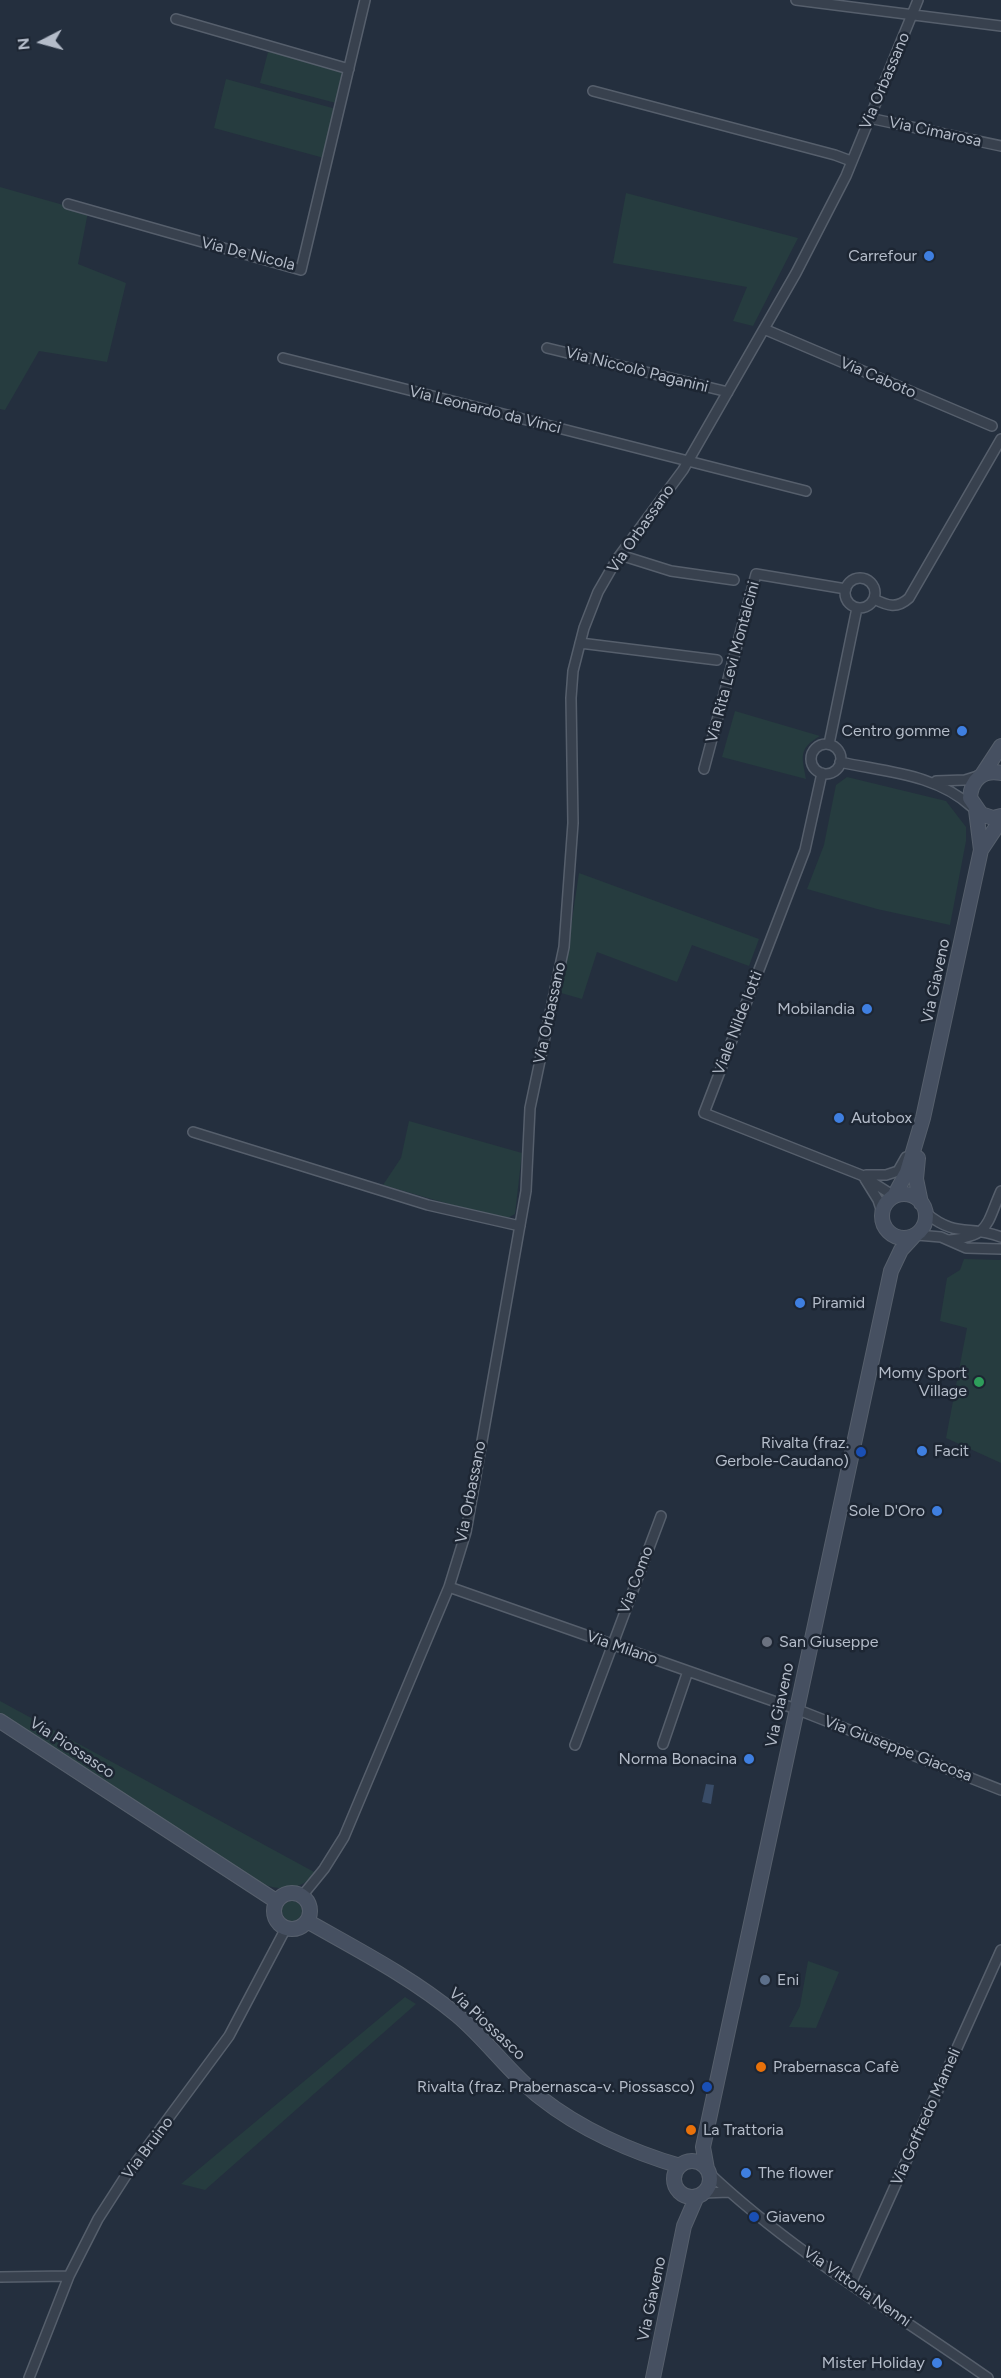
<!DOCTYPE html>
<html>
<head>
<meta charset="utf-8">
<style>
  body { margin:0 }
  #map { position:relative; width:1001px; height:2378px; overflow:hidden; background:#242f3e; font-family:Figtree,sans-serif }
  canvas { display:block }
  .north { position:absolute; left:12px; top:12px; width:60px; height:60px; -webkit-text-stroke:4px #1d2633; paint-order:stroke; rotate:264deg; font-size:16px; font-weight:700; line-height:24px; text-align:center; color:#b4bcc9 }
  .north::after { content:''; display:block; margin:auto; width:21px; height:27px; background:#b4bcc9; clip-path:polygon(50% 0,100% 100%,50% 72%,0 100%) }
</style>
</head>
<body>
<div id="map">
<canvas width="1001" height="2378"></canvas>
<div class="north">N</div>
</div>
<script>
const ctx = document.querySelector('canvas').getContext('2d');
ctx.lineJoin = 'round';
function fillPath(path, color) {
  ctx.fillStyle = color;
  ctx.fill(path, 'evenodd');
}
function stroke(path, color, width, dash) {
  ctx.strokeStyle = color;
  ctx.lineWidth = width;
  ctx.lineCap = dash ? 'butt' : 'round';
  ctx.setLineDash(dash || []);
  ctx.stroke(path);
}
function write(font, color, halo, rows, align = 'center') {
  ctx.font = font + ' Figtree,sans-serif';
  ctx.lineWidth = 5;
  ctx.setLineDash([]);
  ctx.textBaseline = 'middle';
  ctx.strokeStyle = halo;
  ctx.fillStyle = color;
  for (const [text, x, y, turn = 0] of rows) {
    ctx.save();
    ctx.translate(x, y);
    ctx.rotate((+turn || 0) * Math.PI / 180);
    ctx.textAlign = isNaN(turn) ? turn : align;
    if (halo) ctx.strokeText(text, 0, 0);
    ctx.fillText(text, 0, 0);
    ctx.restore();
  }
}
const green = new Path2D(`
  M268,52C294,55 317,67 344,71L336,103L260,83Z
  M226,79L336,109L324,158L214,128Z
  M0,187L88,212L78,264L126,283L107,362L39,351L5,410L0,409Z
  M626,193L798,238L753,326L733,321L747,287L613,263Z
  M735,711L820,736C798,749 802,756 806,779L722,757Z
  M847,777L946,801L966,827V841L950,925L877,909L807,889L824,845L836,785Z
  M579,873L759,939L749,966L692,945L677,982L597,952L582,999L561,993Z
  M409,1121L522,1153L515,1214L504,1220L383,1185L401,1158Z
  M964,1259L1001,1260V1463L946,1438L967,1328L940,1321L947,1278L960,1270Z
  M0,1701L316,1873C298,1893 278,1891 254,1881L0,1717Z
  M282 1911a10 10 0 1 1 20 0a10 10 0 1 1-20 0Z
  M808,1961L839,1972L816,2028L789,2027L800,2006Z
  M405,1997L416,2004L205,2190L181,2184Z`);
const water = new Path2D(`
  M706,1784L714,1785L711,1804L702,1802Z`);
const street = new Path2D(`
  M796,0L1001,26
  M176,19L349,69
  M593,91L835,155L851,161
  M869,118L1001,146
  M68,204L301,270L365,0
  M764,329L992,426
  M547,348L728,392
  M283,358L806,491
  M620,555L671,571L734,580
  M845 593a15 15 0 1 1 30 0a15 15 0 1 1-30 0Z
  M874,599C888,606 897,609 909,598L1001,439
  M580,643L717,660
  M829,744L857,608
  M811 759a15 15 0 1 1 30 0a15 15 0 1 1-30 0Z
  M840,762C886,772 936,774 972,807
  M704,769L756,574L846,589
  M822,773L805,850L704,1113L861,1175L894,1196
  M936,781L965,780L981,775
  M193,1132L428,1205L520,1226
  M866,1175H886L898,1171L906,1157
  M865,1179L878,1200L882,1212
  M926,1213C957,1239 970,1224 1001,1237
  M917,1235L941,1237L966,1248L1001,1249
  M949,1240C990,1236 986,1225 1001,1191
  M449,1587L796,1709L1001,1790
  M663,1744L688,1671
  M575,1745L661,1516
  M302,1896L324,1869L344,1837L449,1587L466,1532L526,1191L530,1108L564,947L573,823L571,698L573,671L584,628L598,592L617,559L683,470L796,273L846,176L918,0
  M709,2173C793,2252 894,2312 988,2378
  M703,2193L729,2192
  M0,2277L69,2276
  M851,2284L1001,1950
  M29,2378L69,2276L98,2219L125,2177L229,2036L286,1928`);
const secondary = new Path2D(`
  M1001,773C983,769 971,780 970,798L981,814L993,818L1001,816
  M982,775L1001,746
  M981,850L1001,820
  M918,1158L916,1179L921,1203
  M882 1216a22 22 0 1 1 44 0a22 22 0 1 1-44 0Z
  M894,1196L907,1172L923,1118L981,850L976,810
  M0,1721L276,1901
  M274 1911a18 18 0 1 1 36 0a18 18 0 1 1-36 0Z
  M307,1921C358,1950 411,1977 457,2015C487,2040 510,2074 541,2098C580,2129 632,2152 680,2166
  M674 2179a18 18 0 1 1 36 0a18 18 0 1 1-36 0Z
  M707,2169L703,2147L891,1271L901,1250L913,1237
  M653,2378L684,2226L697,2196`);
const markers = [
  [929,256,6,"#3f7fe0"],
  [962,731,6,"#3f7fe0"],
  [867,1009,6,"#3f7fe0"],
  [839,1118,6,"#3f7fe0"],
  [800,1303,6,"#3f7fe0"],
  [979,1382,6,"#2e9e5b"],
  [922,1451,6,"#3f7fe0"],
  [861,1452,6,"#1a4fb4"],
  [937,1511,6,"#3f7fe0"],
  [767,1642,6,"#6b7280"],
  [749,1759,6,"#3f7fe0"],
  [765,1980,6,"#5c6f8a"],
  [761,2067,6,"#e8710a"],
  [707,2087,6,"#1a4fb4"],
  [691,2130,6,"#e8710a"],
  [746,2173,6,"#3f7fe0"],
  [754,2217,6,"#1a4fb4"],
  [937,2363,6,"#3f7fe0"]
];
const streetNames = [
  ["Via Orbassano",885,81,-67],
  ["Via Cimarosa",935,132,12],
  ["Via De Nicola",248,254,14],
  ["Via Niccolò Paganini",637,370,14],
  ["Via Caboto",878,378,23],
  ["Via Leonardo da Vinci",485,410,14],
  ["Via Orbassano",641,529,-55],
  ["Via Rita Levi Montalcini",733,662,-75],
  ["Via Giaveno",936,981,-78],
  ["Via Orbassano",550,1013,-78],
  ["Viale Nilde Iotti",738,1023,-69],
  ["Via Orbassano",471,1492,-79],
  ["Via Como",636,1580,-69],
  ["Via Milano",622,1648,19],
  ["Via Giaveno",780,1705,-78],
  ["Via Piossasco",72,1748,33],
  ["Via Giuseppe Giacosa",898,1749,21],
  ["Via Piossasco",487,2024,43],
  ["Via Goffredo Mameli",926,2117,-66],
  ["Via Bruino",148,2148,-53],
  ["Via Vittoria Nenni",857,2287,35],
  ["Via Giaveno",652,2299,-78]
];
const poiNames = [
  ["Carrefour",917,256],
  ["Centro gomme",950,731],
  ["Mobilandia",855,1009],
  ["Autobox",851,1118,"left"],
  ["Piramid",812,1303,"left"],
  ["Momy Sport",967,1373],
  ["Village",967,1391],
  ["Rivalta (fraz.",849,1443],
  ["Gerbole-Caudano)",849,1461],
  ["Facit",934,1451,"left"],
  ["Sole D'Oro",925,1511],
  ["San Giuseppe",779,1642,"left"],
  ["Norma Bonacina",737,1759],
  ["Eni",777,1980,"left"],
  ["Prabernasca Cafè",773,2067,"left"],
  ["Rivalta (fraz. Prabernasca-v. Piossasco)",695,2087],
  ["La Trattoria",703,2130,"left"],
  ["The flower",758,2173,"left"],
  ["Giaveno",766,2217,"left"],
  ["Mister Holiday",925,2363]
];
fillPath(green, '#263c3f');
fillPath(water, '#394c67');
stroke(street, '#565f6c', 12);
stroke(secondary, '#565f6c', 16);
stroke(street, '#38414e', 9);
stroke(secondary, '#465061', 14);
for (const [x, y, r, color] of markers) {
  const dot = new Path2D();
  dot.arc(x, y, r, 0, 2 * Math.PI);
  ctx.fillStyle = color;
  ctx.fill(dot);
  stroke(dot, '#1d2633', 2);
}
write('16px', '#b4bcc9', '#1d2633', streetNames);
write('16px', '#b4bcc9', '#1d2633', poiNames, 'right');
</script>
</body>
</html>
